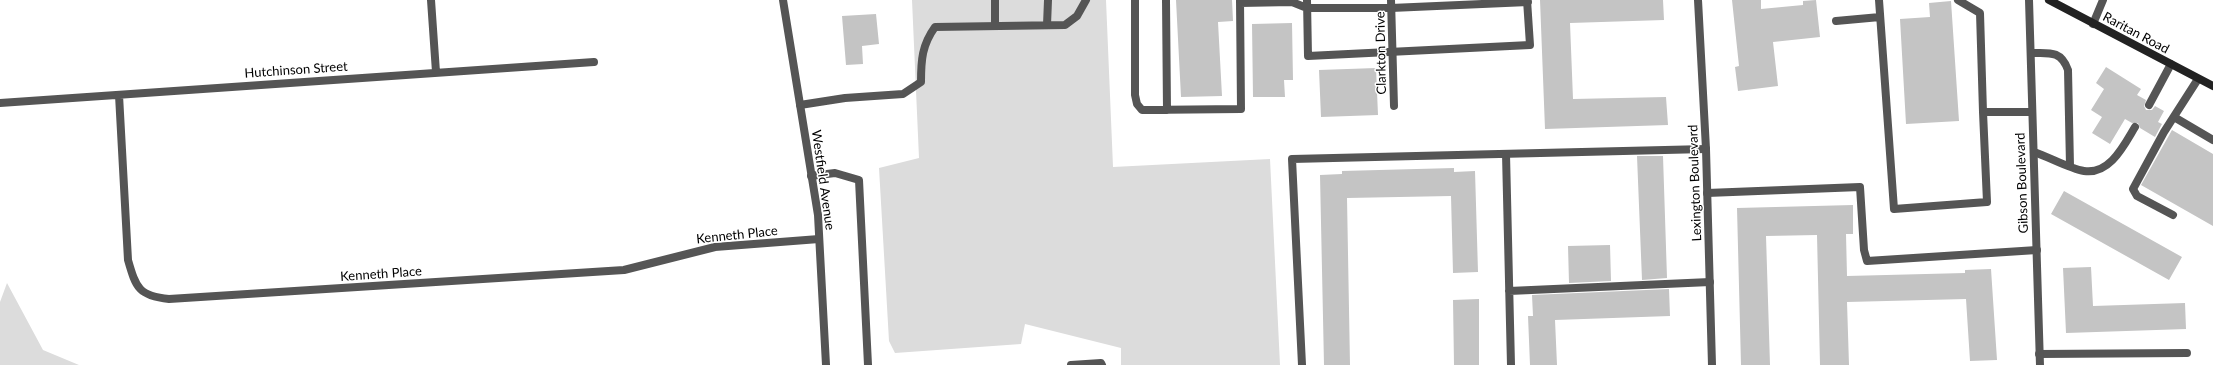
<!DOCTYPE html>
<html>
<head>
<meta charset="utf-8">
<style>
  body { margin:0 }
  canvas { display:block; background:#fff }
</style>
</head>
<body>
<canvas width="2213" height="365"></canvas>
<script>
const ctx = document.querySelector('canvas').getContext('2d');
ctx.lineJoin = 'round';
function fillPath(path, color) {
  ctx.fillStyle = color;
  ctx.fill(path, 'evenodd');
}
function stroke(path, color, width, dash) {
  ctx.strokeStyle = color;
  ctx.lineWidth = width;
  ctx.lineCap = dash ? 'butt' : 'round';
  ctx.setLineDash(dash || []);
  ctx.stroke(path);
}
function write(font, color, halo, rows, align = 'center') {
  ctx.font = font + ' Lato,sans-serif';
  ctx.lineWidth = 3;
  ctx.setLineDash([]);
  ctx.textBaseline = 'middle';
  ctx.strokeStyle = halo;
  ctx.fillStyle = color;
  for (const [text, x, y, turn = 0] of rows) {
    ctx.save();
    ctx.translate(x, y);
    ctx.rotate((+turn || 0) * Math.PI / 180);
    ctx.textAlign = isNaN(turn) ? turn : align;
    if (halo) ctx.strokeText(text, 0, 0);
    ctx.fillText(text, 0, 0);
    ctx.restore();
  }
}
const green = new Path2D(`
  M912,0H1106L1113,167L1270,159L1280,365H1121V348L1025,324L1021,344L895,353L889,341L879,168L919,158Z
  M7,283L43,350L79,365H0V302Z`);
const building = new Path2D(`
  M1176,0H1232L1233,21L1218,22L1222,96L1181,97Z
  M1540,0H1663L1664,20L1570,23L1573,99L1666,97L1668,125L1545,129Z
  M1732,0H1761V9L1803,5V1L1816,0L1820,37L1773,42L1778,86L1738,91L1735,67L1739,66Z
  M1951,1L1959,121L1906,124L1900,19L1930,17L1929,3Z
  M876,14L879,44L862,46L863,64L846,65L842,16Z
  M1292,23L1293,80H1284L1285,97H1253L1252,24Z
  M2106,67L2141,89L2137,95L2146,100L2144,106L2146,110H2152L2155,106L2164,111L2158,122L2162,124L2155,137L2140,128L2138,123H2132L2125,119L2110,144L2092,133L2102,117L2091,110L2104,89L2096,83Z
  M1376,68L1378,115L1321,117L1319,70Z
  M2172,130L2213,154V226L2141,185Z
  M1637,156H1663L1667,278L1642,280Z
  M1454,168V172L1475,171L1478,272L1453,273L1451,196L1347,198L1350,365H1324L1320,175L1342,174V171Z
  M2064,191L2182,257L2169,280L2051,214Z
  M1853,205V234H1846L1847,276L1965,273V270L1991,269L1997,360L1970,361L1966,299L1847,302L1849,365H1820L1817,235L1766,236L1770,365H1741L1737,208Z
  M1610,245L1611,281L1569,283L1568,246Z
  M2091,267L2093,306L2185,303L2186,329L2066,333L2063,268Z
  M1669,289L1670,316L1555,320L1557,365H1530L1528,316H1533L1532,295Z
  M1479,299V365H1454L1453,300Z`);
const service = new Path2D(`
  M995,0V26
  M1135,0V95L1137,104L1142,110L1241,109L1240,0
  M1166,0L1167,110
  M1307,0L1308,56L1530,45L1527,0
  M1879,0L1894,209L1987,202L1983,112H2032
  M1958,0L1980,13L1983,112
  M1240,3L1292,2L1307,8H1391L1528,2
  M1836,21L1880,17
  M1047,25L1048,0
  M2031,53C2049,53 2061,50 2068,70L2070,166
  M800,105L845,98L903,94L921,82C921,60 922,45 935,27L1065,25L1077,16L1086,0
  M2149,105L2171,64
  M2174,117L2213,140
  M2034,152C2049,157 2070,169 2084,171C2110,175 2124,145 2135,127
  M1506,154L1511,365
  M811,176L835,173L859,180L868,365
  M1707,193L1860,187L1864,250L1867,261L2037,250
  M2173,215L2137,196L2133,189L2164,132L2198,79
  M1509,291L1710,282
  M2039,354L2187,353
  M1071,365L1101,363L1102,365
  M1302,365L1292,159L1706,149`);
const minor = new Path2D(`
  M431,0L436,72
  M1391,0L1394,106
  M1698,0L1706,149L1712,365
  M2029,0L2040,365
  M2093,24L2103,0
  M119,95L128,260C136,288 139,296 169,299L624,270L715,247L819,239
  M0,103L594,62`);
const tertiary = new Path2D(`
  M783,0L818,215L826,365`);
const secondary = new Path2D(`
  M2049,0L2213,86`);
const streetNames = [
  ["Raritan Road",2136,33,28],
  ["Clarkton Drive",1381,53,-91],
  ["Hutchinson Street",296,70,-4],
  ["Westfield Avenue",823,180,82],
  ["Lexington Boulevard",1695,183,-92],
  ["Gibson Boulevard",2022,183,-92],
  ["Kenneth Place",737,235,-6],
  ["Kenneth Place",381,274,-4]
];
fillPath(green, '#dcdcdc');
fillPath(building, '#c4c4c4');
stroke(service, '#555', 8);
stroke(minor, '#555', 8);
stroke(tertiary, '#555', 8);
stroke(secondary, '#222', 8);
write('13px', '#000', '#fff', streetNames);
</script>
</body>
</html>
